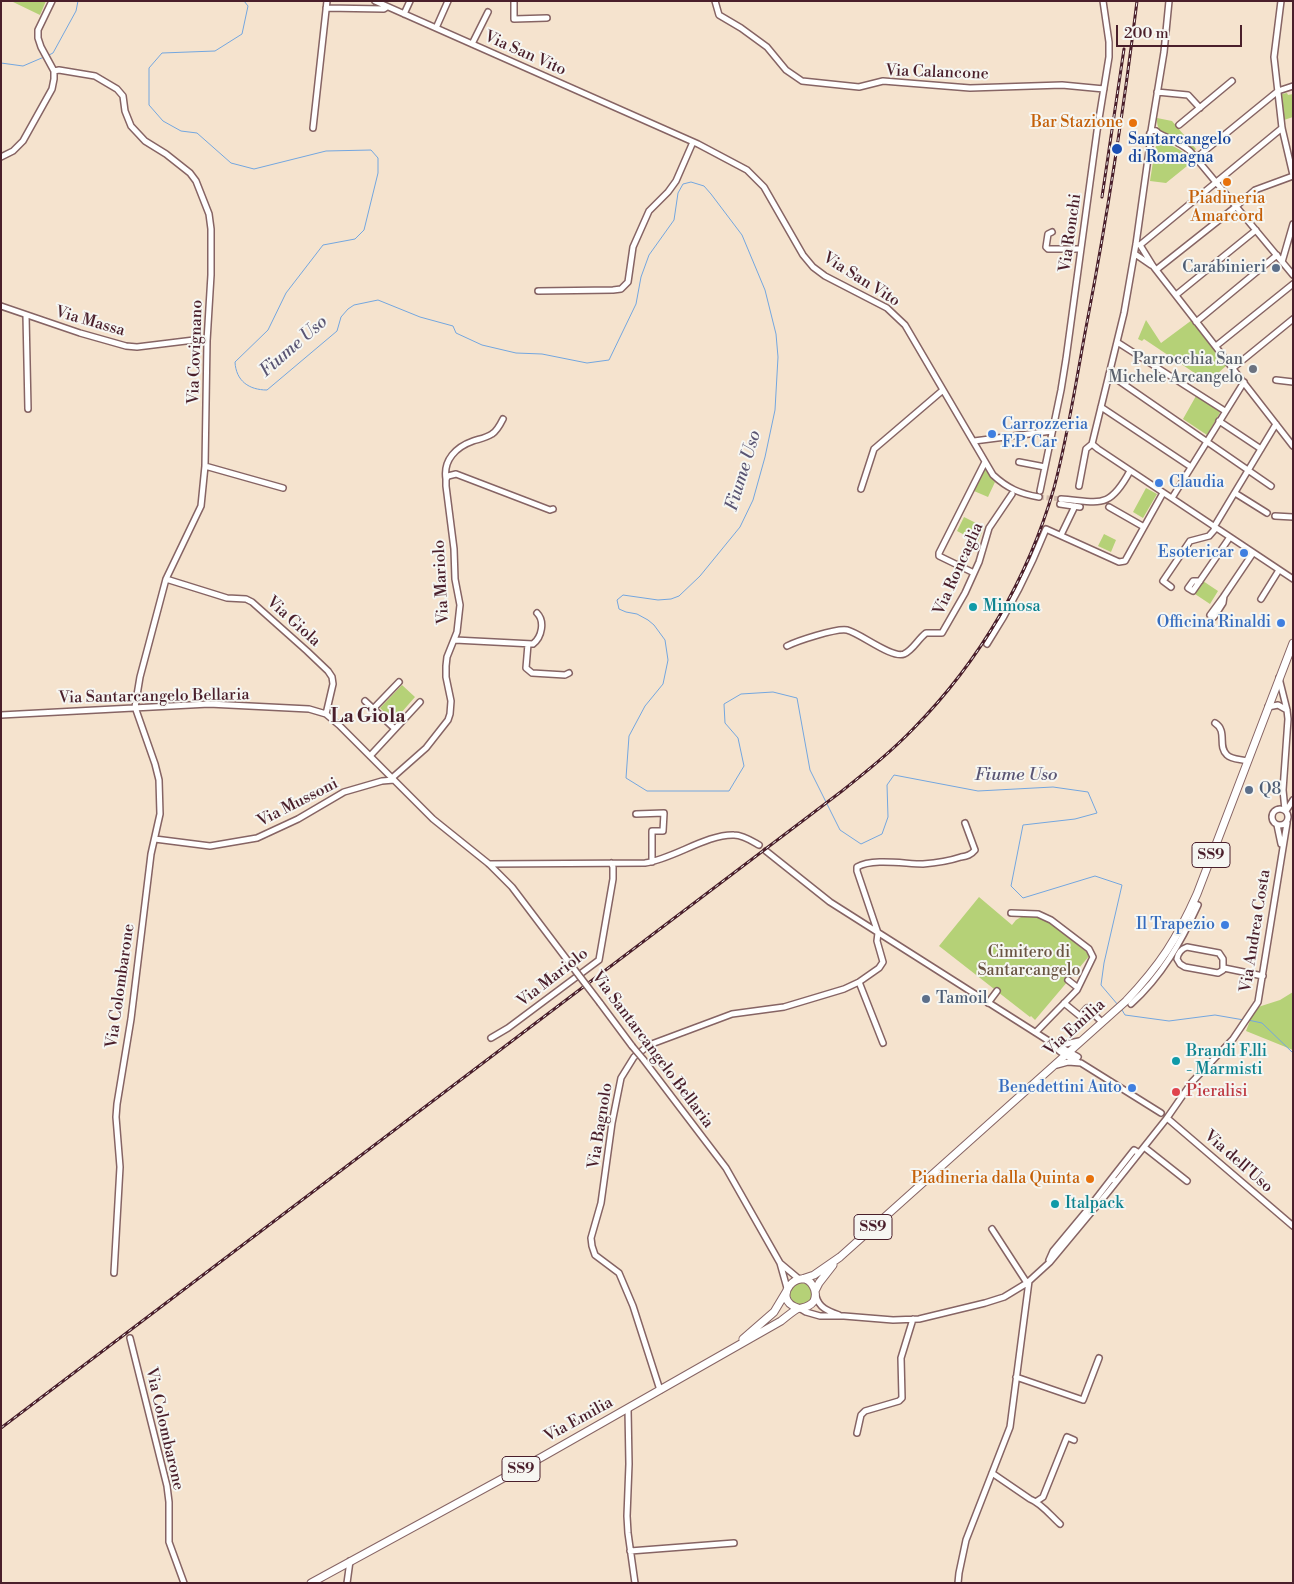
<!DOCTYPE html>
<html>
<head>
<meta charset="utf-8">
<style>
  body { margin:0 }
  #map { position:relative; width:1294px; height:1584px; overflow:hidden; background:#f5e3ce; font-family:"Libre Bodoni",serif }
  canvas { display:block }
  .frame { position:absolute; inset:0; border:2px solid #4a1f2b; pointer-events:none }
  .scale { position:absolute; left:1116px; top:25px; width:126px; height:22px; box-sizing:border-box; border:2px solid #4a1f2b; border-top:0; padding-left:6px; font-size:15px; line-height:18px; white-space:nowrap; color:#4a1f2b; -webkit-text-stroke:4px #f6f6f2; paint-order:stroke }
</style>
</head>
<body>
<div id="map">
<canvas width="1294" height="1584"></canvas>
<div class="frame"></div>
<div class="scale">200 m</div>
</div>
<script>
const ctx = document.querySelector('canvas').getContext('2d');
ctx.lineJoin = 'round';
function fillPath(path, color) {
  ctx.fillStyle = color;
  ctx.fill(path, 'evenodd');
}
function stroke(path, color, width, dash) {
  ctx.strokeStyle = color;
  ctx.lineWidth = width;
  ctx.lineCap = dash ? 'butt' : 'round';
  ctx.setLineDash(dash || []);
  ctx.stroke(path);
}
function write(font, color, halo, rows, align = 'center') {
  ctx.font = font + ' "Libre Bodoni",serif';
  ctx.lineWidth = 4;
  ctx.setLineDash([]);
  ctx.textBaseline = 'middle';
  ctx.strokeStyle = halo;
  ctx.fillStyle = color;
  for (const [text, x, y, turn = 0] of rows) {
    ctx.save();
    ctx.translate(x, y);
    ctx.rotate((+turn || 0) * Math.PI / 180);
    ctx.textAlign = isNaN(turn) ? turn : align;
    if (halo) ctx.strokeText(text, 0, 0);
    ctx.fillText(text, 0, 0);
    ctx.restore();
  }
}
const green = new Path2D(`
  M11,1H46L40,15Z
  M1287,93L1288,95L1293,94V117L1284,120L1282,94Z
  M1157,118L1172,121L1196,149L1194,151C1192,149 1188,143 1186,142C1177,134 1156,141 1157,118Z
  M1157,144C1172,142 1184,151 1192,162L1166,183L1150,181L1155,149Z
  M1146,320L1161,343L1192,320L1226,366L1208,382L1144,339L1142,341L1138,339Z
  M1196,396L1221,411L1207,435L1183,419Z
  M985,469L995,482L988,497L974,491Z
  M1146,488L1157,494L1143,518L1133,512Z
  M964,517L984,527L978,542L957,531Z
  M1104,534L1116,540L1111,552L1098,546Z
  M1203,581L1218,591L1210,604L1195,594Z
  M402,685L415,697L394,721L380,708Z
  M979,897L1012,925L1016,920L1026,914L1044,917L1090,955L1035,1020L1031,1016L1030,1017L939,946Z
  M1293,992V1050L1246,1031L1255,1008L1280,1000Z
  M790 1294a11 11 0 1 1 22 0a11 11 0 1 1-22 0Z`);
const stream = new Path2D(`
  M244,1L248,6L242,34L215,51L162,53L149,68V105L163,121L181,131L197,133L231,163L254,169L326,151L371,150L378,158V173L364,230L355,239L323,245L286,293L268,330L235,362C236,381 249,390 267,390L337,331L341,317L348,309L354,305L378,300L420,317L453,326L456,333L482,345L516,353L542,354L587,363L609,360L636,304L641,277L649,255L674,220L678,193L683,184L691,182L704,186L711,194L742,235L765,290L776,334L778,357L775,410L765,457L753,500L740,527L700,576L679,596L671,599L658,600L623,595L617,600L619,609L626,612L637,614L648,620L654,625L665,640L668,660L663,684L645,706L629,736L626,778L647,791H729L744,766L738,738L725,723L724,704L741,694L773,692L797,698L810,770L840,830L861,844L882,834L888,817L887,785L894,775L978,791L1053,787L1088,792L1097,813L1075,819L1023,825L1011,886L1023,898L1095,876L1122,885L1104,963L1101,985L1118,1005
  M47,56L53,53L76,11L78,1
  M1,63L23,66L44,57
  M1122,1010L1125,1015L1169,1021L1215,1015L1244,1020
  M1248,1020L1262,1023L1293,1053`);
const minorTunnel = new Path2D(`
  M1039,497L1061,499`);
const minor = new Path2D(`
  M375,1L698,144L747,170L764,187L803,255L813,267L825,276L887,308L905,325L993,475C1007,488 1020,494 1039,497
  M514,1V19L547,18
  M715,1L719,15L741,28L767,47L786,70L802,81L859,87L883,81L970,88L1062,85L1104,89
  M1281,1L1274,57L1282,128L1293,175
  M326,8L384,9L387,7
  M404,14L410,1
  M436,28L448,1
  M472,44L488,12
  M54,71L59,70L95,76L117,89L123,96L125,111L131,126L145,141L166,154L190,173L196,181L209,214L211,229V275L207,341L205,466L201,506L166,579L140,677L135,707L155,764L159,780L160,814L151,854L131,1019L117,1104L116,1117L120,1167L114,1273
  M1157,92L1188,95L1200,108
  M1179,125L1232,81
  M313,128L327,1
  M1149.5 135a4.5 4.5 0 1 1 9 0a4.5 4.5 0 1 1-9 0Z
  M1151,131L1164,52L1169,1
  M1158,133C1169,139 1181,143 1190,151L1293,275
  M1151,137L1136,244L1124,313L1092,444L1098,449L1293,579
  M1,157L13,151L23,141L52,89L54,79V71L41,47L38,38V30L52,1
  M1196,158L1278,91L1293,86
  M1052,232L1048,234L1046,247L1048,249H1081
  M1136,244L1140,245L1153,266L1293,446
  M1140,245L1282,128
  M1135,254L1151,265
  M1282,262L1293,224
  M1156,270L1233,209L1255,190L1293,176
  M538,291L613,290L621,289L628,282L633,247L649,211L668,192L676,181L693,142
  M1176,295L1256,230
  M1,306L80,333L126,346L137,347L194,340L207,341
  M26,315L28,409
  M1196,322L1277,255
  M1117,342L1225,411
  M1216,346L1293,284
  M1233,368L1293,319
  M1109,374L1271,486
  M1276,380L1293,382
  M1101,407L1191,467
  M1219,421L1261,449
  M974,441L1052,431
  M1019,462L1045,467
  M205,466L283,488
  M446,479C443,460 456,447 473,441C479,439 486,438 492,434C497,431 500,425 503,419
  M1079,486L1086,449L1092,444
  M861,489L874,449L943,390
  M1040,491L1061,390L1066,359L1097,131L1109,57V42L1103,1
  M1235,493L1267,513
  M1172,498L1244,382
  M1061,499C1100,502 1109,510 1130,471
  M1060,504L1080,507
  M1109,507L1144,527
  M1275,516L1293,517
  M1214,527L1276,424
  M1061,535L1075,506
  M974,573L939,556V553L985,462
  M166,579L227,598L246,599L252,602L307,651L328,671L332,677L333,684L326,714
  M1200,581H1193L1188,588L1193,591L1230,537
  M1171,587L1163,581L1190,541L1209,536L1216,528
  M1224,596L1223,603L1214,617L1210,615L1224,596L1253,553
  M1261,599L1279,570
  M455,640L533,644C542,637 545,621 537,613
  M528,644L526,668L532,673L565,675L569,673
  M987,644C1011,607 1030,569 1046,529L1119,562L1125,561L1163,493
  M787,646C797,641 836,628 847,630C860,633 892,659 904,654C913,650 918,639 926,633H942L965,593L979,562L989,528L1012,494
  M1279,678L1287,710L1288,719L1283,790L1285,810
  M365,701L395,729
  M1268,707L1278,705L1287,710
  M373,709L399,682
  M1,715L209,704L309,709L326,714L339,725L433,819L489,864L512,887L571,965
  M1215,723C1228,731 1217,746 1227,755C1232,760 1241,759 1247,761
  M370,756L420,702
  M392,778L426,748L448,720L450,714L451,701L446,677V666L447,657L457,632L460,605L455,579L454,549L446,486V479L448,476L456,474L550,510L553,509
  M1272 817a8 8 0 1 1 16 0a8 8 0 1 1-16 0Z
  M1286,811L1293,800
  M636,814L664,813L663,831H652V862
  M1277,825L1281,844
  M155,839L210,846L257,838L298,819L344,792L382,781L394,780
  M766,851L830,902L1052,1043L1061,1045L1079,1041
  M489,864L645,863C673,859 707,834 734,835C743,835 752,841 759,845
  M1011,913L1038,914L1051,920L1089,949L1093,957L1077,990L1036,1032
  M1187,947L1219,953L1223,959V970L1218,973L1185,967L1180,964L1177,959C1178,953 1181,949 1187,947Z
  M1224,968L1263,976
  M1068,980L1078,988
  M859,982L883,1043
  M600,1003L632,1046
  M988,1003L997,991
  M1064,1003L1080,1016L1087,1008L1102,1022
  M1131,1004C1162,976 1181,942 1198,905L1193,903
  M491,1038L508,1028L599,960L613,879V867L611,863
  M1052,1043C1058,1053 1068,1056 1078,1062
  M1057,1045L1078,1057
  M643,1059L726,1168L780,1263L787,1288
  M1057,1065L1068,1062L1081,1063L1161,1113
  M1167,1118L1293,1226
  M1144,1147L1187,1181
  M1116,1182L1112,1178L1134,1150L1139,1153
  M1091,1211L1088,1209L1112,1178
  M992,1229L1027,1283
  M1049,1260L1053,1251L1088,1209
  M780,1263L799,1279
  M816,1296C819,1308 828,1311 839,1315
  M801,1309L806,1312L820,1316H844L893,1320L919,1319L985,1303L1004,1297L1027,1283L1050,1262L1109,1191L1167,1118L1192,1082L1233,1039L1258,1002L1287,823
  M130,1338L167,1486L169,1502V1542L184,1583
  M1016,1377L1083,1400L1099,1358
  M660,1390L633,1306L619,1273L595,1255L592,1246L591,1238L601,1203L612,1123L621,1078L634,1057L649,1045L732,1014L784,1007L844,989L859,982L879,968L883,962L877,941L878,933L857,871V867C873,858 905,864 923,864C936,863 949,861 961,857C967,856 971,855 975,850L965,823
  M628,1409L629,1464L627,1516L628,1533L635,1583
  M857,1433L861,1415L865,1411L899,1401L902,1398L901,1358L913,1319
  M992,1473L1030,1499C1041,1503 1051,1516 1060,1524
  M1037,1501L1043,1497L1067,1437L1074,1440
  M630,1551L734,1543
  M347,1583L350,1561
  M958,1583L959,1573L966,1540L1010,1427L1029,1281`);
const major = new Path2D(`
  M802,1279L814,1275L840,1257L1126,1001C1160,965 1177,939 1197,894L1293,643
  M815,1291L819,1283L833,1265
  M743,1339L774,1312L786,1292
  M311,1583L542,1457L781,1321C786,1317 792,1312 797,1309C803,1307 809,1308 814,1301C816,1296 816,1291 813,1286C800,1264 769,1299 798,1308`);
const rail = new Path2D(`
  M1102,197L1124,49
  M1,1428L842,791C867,771 892,751 914,728C980,661 1028,578 1054,488C1069,432 1077,374 1088,317C1108,212 1124,107 1137,1`);
const minorBridge = new Path2D(`
  M571,965L600,1003
  M632,1046L643,1059`);
const markers = [
  [1133,123,5,"#e8710a"],
  [1117,149,6,"#1a4fb4"],
  [1227,182,5,"#e8710a"],
  [1276,268,5,"#5c6f8a"],
  [1253,369,5,"#6b7280"],
  [992,434,5,"#3f7fe0"],
  [1159,483,5,"#3f7fe0"],
  [1244,553,5,"#3f7fe0"],
  [973,607,5,"#0f9aa8"],
  [1281,623,5,"#3f7fe0"],
  [1249,790,5,"#5c6f8a"],
  [1225,925,5,"#3f7fe0"],
  [926,999,5,"#5c6f8a"],
  [1176,1061,5,"#0f9aa8"],
  [1132,1088,5,"#3f7fe0"],
  [1176,1092,5,"#e0444e"],
  [1090,1179,5,"#e8710a"],
  [1055,1204,5,"#0f9aa8"]
];
const shields = [
  [1211,855,38],
  [873,1227,38],
  [521,1469,38]
];
const shieldNames = [
  ["SS9",1211,855],
  ["SS9",873,1227],
  ["SS9",521,1469]
];
const streetNames = [
  ["Via San Vito",525,54,24],
  ["Via Calancone",937,73,2],
  ["Via Ronchi",1071,233,-82],
  ["Via San Vito",861,280,32],
  ["Via Massa",90,322,16],
  ["Via Covignano",196,352,-88],
  ["Via Roncaglia",959,569,-66],
  ["Via Mariolo",442,582,-93],
  ["Via Giola",293,622,42],
  ["Via Santarcangelo Bellaria",154,697,-1],
  ["Via Mussoni",298,803,-27],
  ["Via Andrea Costa",1256,931,-81],
  ["Via Mariolo",553,978,-38],
  ["Via Colombarone",121,986,-82],
  ["Via Emilia",1075,1028,-42],
  ["Via Santarcangelo Bellaria",652,1050,53],
  ["Via Bagnolo",601,1126,-81],
  ["Via dell'Uso",1238,1162,41],
  ["Via Emilia",579,1420,-29],
  ["Via Colombarone",164,1429,77]
];
const foodNames = [
  ["Bar Stazione",1123,123],
  ["Piadineria",1227,199,"center"],
  ["Amarcord",1227,217,"center"],
  ["Piadineria dalla Quinta",1080,1179]
];
const transitNames = [
  ["Santarcangelo",1128,140],
  ["di Romagna",1128,158]
];
const serviceNames = [
  ["Carabinieri",1266,268,"right"],
  ["Q8",1259,790],
  ["Tamoil",936,999]
];
const worshipNames = [
  ["Parrocchia San",1243,360],
  ["Michele Arcangelo",1243,378]
];
const shopNames = [
  ["Carrozzeria",1002,425,"left"],
  ["F.P. Car",1002,443,"left"],
  ["Claudia",1169,483,"left"],
  ["Esotericar",1234,553],
  ["Officina Rinaldi",1271,623],
  ["Il Trapezio",1215,925],
  ["Benedettini Auto",1122,1088]
];
const cultureNames = [
  ["Mimosa",983,607],
  ["Brandi F.lli",1186,1052],
  ["- Marmisti",1186,1070],
  ["Italpack",1065,1204]
];
const parkNames = [
  ["Cimitero di",1029,953],
  ["Santarcangelo",1029,971]
];
const healthNames = [
  ["Pieralisi",1186,1092]
];
const waterNames = [
  ["Fiume Uso",294,347,-41],
  ["Fiume Uso",744,471,-73],
  ["Fiume Uso",1016,776]
];
const quarterNames = [
  ["La Giola",368,717]
];
fillPath(green, '#b5d177');
stroke(stream, '#73a6df', 1);
stroke(minorTunnel, '#d3bcad', 5, [5, 2.5]);
stroke(minor, '#866464', 8);
stroke(major, '#866464', 9);
stroke(minor, '#fff', 5);
stroke(major, '#fff', 7);
stroke(rail, '#4a1f2b', 3);
stroke(rail, '#f6f6f2', 1, [4]);
stroke(minorBridge, '#866464', 8, []);
stroke(minorBridge, '#fff', 5);
for (const [x, y, r, color] of markers) {
  const dot = new Path2D();
  dot.arc(x, y, r, 0, 2 * Math.PI);
  ctx.fillStyle = color;
  ctx.fill(dot);
  stroke(dot, '#f6f6f2', 2);
}
for (const [x, y, w] of shields) {
  const box = new Path2D();
  box.roundRect(x - w / 2, y - 12.5, w, 25, 4);
  ctx.fillStyle = '#f6f6f2';
  ctx.fill(box);
  stroke(box, '#4a1f2b', 1);
}
write('bold 15px', '#4a1f2b', null, shieldNames);
write('16px', '#4a1f2b', '#f6f6f2', streetNames);
write('16px', '#c56008', '#f6f6f2', foodNames, 'right');
write('16px', '#164399', '#f6f6f2', transitNames, 'left');
write('16px', '#4e5e75', '#f6f6f2', serviceNames, 'left');
write('16px', '#5b616d', '#f6f6f2', worshipNames, 'right');
write('16px', '#366cbe', '#f6f6f2', shopNames, 'right');
write('16px', '#0d838f', '#f6f6f2', cultureNames, 'left');
write('16px', '#6a5442', '#f6f6f2', parkNames);
write('16px', '#be3a42', '#f6f6f2', healthNames, 'left');
write('italic 18px', '#5a5573', '#f6f6f2', waterNames);
write('bold 19px', '#4a1f2b', '#f6f6f2', quarterNames);
</script>
</body>
</html>
